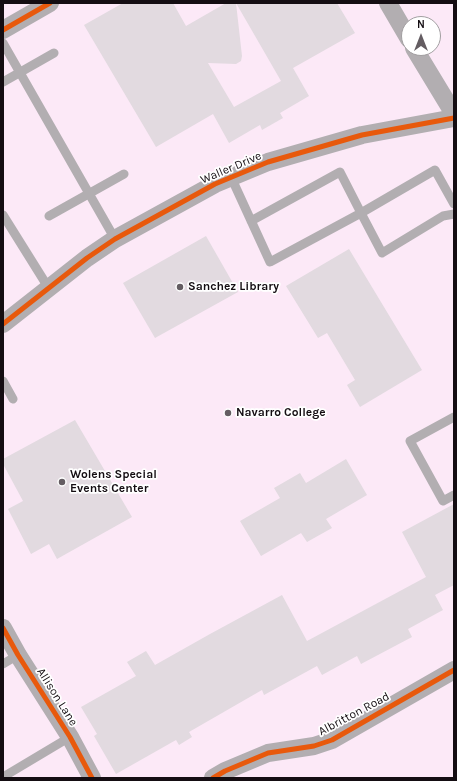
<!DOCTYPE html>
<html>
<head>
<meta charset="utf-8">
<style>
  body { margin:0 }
  #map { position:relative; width:457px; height:781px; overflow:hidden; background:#faf1f8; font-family:Karla,sans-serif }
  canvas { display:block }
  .frame { position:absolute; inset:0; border:4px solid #140d12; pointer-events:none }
  .north { position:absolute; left:401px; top:16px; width:40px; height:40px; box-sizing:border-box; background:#fff; border:1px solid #a19ea0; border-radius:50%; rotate:0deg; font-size:11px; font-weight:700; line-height:16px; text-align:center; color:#140d12 }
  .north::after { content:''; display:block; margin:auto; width:14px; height:18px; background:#645d62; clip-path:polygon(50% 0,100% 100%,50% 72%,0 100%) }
</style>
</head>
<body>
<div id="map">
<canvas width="457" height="781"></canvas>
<div class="frame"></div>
<div class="north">N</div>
</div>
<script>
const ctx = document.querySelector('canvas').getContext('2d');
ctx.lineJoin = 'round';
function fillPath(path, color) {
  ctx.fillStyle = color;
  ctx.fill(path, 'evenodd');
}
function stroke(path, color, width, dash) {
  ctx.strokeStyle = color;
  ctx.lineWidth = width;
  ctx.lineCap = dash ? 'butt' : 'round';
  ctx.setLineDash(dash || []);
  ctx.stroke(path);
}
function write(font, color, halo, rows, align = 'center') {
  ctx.font = font + ' Karla,sans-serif';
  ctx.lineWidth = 3.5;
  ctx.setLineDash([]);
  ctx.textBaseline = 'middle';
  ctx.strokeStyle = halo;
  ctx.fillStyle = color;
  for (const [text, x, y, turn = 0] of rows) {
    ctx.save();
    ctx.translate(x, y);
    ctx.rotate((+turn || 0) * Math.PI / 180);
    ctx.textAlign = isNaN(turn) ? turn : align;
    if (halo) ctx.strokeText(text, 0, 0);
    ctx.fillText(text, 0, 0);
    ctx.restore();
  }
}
const built = new Path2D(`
  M3,3H454V778H3ZM409,24H433V48H409Z`);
const building = new Path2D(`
  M123,3H173L186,26L226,3H337L355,33L293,68L309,96L280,113L283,118L262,130L260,125L229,143L213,114L156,147L84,25ZM236,3L281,81L234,107L208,63L236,64L241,61L242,56Z
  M206,236L238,292L155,338L123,283Z
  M349,249L422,370L360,407L347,385L355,380L327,333L318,338L286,286Z
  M75,420L132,517L57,559L49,544L31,554L8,509L23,501L3,464V459Z
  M346,459L367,495L326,519L332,528L307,542L301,533L261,556L240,521L280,498L274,488L300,473L306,483Z
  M454,504V585L435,595L443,610L408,629L412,637L361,664L357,656L322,675L317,666L264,695L262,690L189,732L192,737L179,745L176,740L116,774L94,736L97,734L81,707L136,676L127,662L146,651L155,665L210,634L282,595L307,641L426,577L402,532Z`);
const service = new Path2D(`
  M3,43L115,239
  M3,82L54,53
  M231,177L270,262L361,213L382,253L443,216L454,214
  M3,215L48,287
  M49,216L124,174
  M251,221L340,172L361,213L435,170L454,204
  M3,381L13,399
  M454,417L410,441L443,501L454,495
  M3,664L18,655
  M3,777L70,737`);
const minor = new Path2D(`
  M388,3L409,39
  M3,30L50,3
  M414,48L454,114
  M3,324L87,258L115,239L215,184L268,162L362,135L454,118
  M3,628L18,655L70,737L92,778
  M213,778L225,771L268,753L314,746L332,740L454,670`);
const cycleway = new Path2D(`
  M3,30L50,3
  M3,324L87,258L115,239L215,184L268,162L362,135L454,118
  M3,628L18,655L70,737L92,778
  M213,778L225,771L268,753L314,746L332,740L454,670`);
const markers = [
  [180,287,4,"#645d62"],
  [228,413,4,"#645d62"],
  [62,482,4,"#645d62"]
];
const streetNames = [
  ["Waller Drive",231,168,-23],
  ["Allison Lane",57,697,58],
  ["Albritton Road",354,714,-28]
];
const poiNames = [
  ["Sanchez Library",188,287],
  ["Navarro College",236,413],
  ["Wolens Special",70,475],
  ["Events Center",70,489]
];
fillPath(built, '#fce9f7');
fillPath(building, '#e2dae0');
stroke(service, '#b2aeb1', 9);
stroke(minor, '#b2aeb1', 18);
stroke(cycleway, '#e8590c', 5);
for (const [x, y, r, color] of markers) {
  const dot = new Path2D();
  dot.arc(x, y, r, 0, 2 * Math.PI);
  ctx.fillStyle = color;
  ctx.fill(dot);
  stroke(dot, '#fff', 1.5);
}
write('12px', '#140d12', '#fff', streetNames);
write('bold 12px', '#140d12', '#fff', poiNames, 'left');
</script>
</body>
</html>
